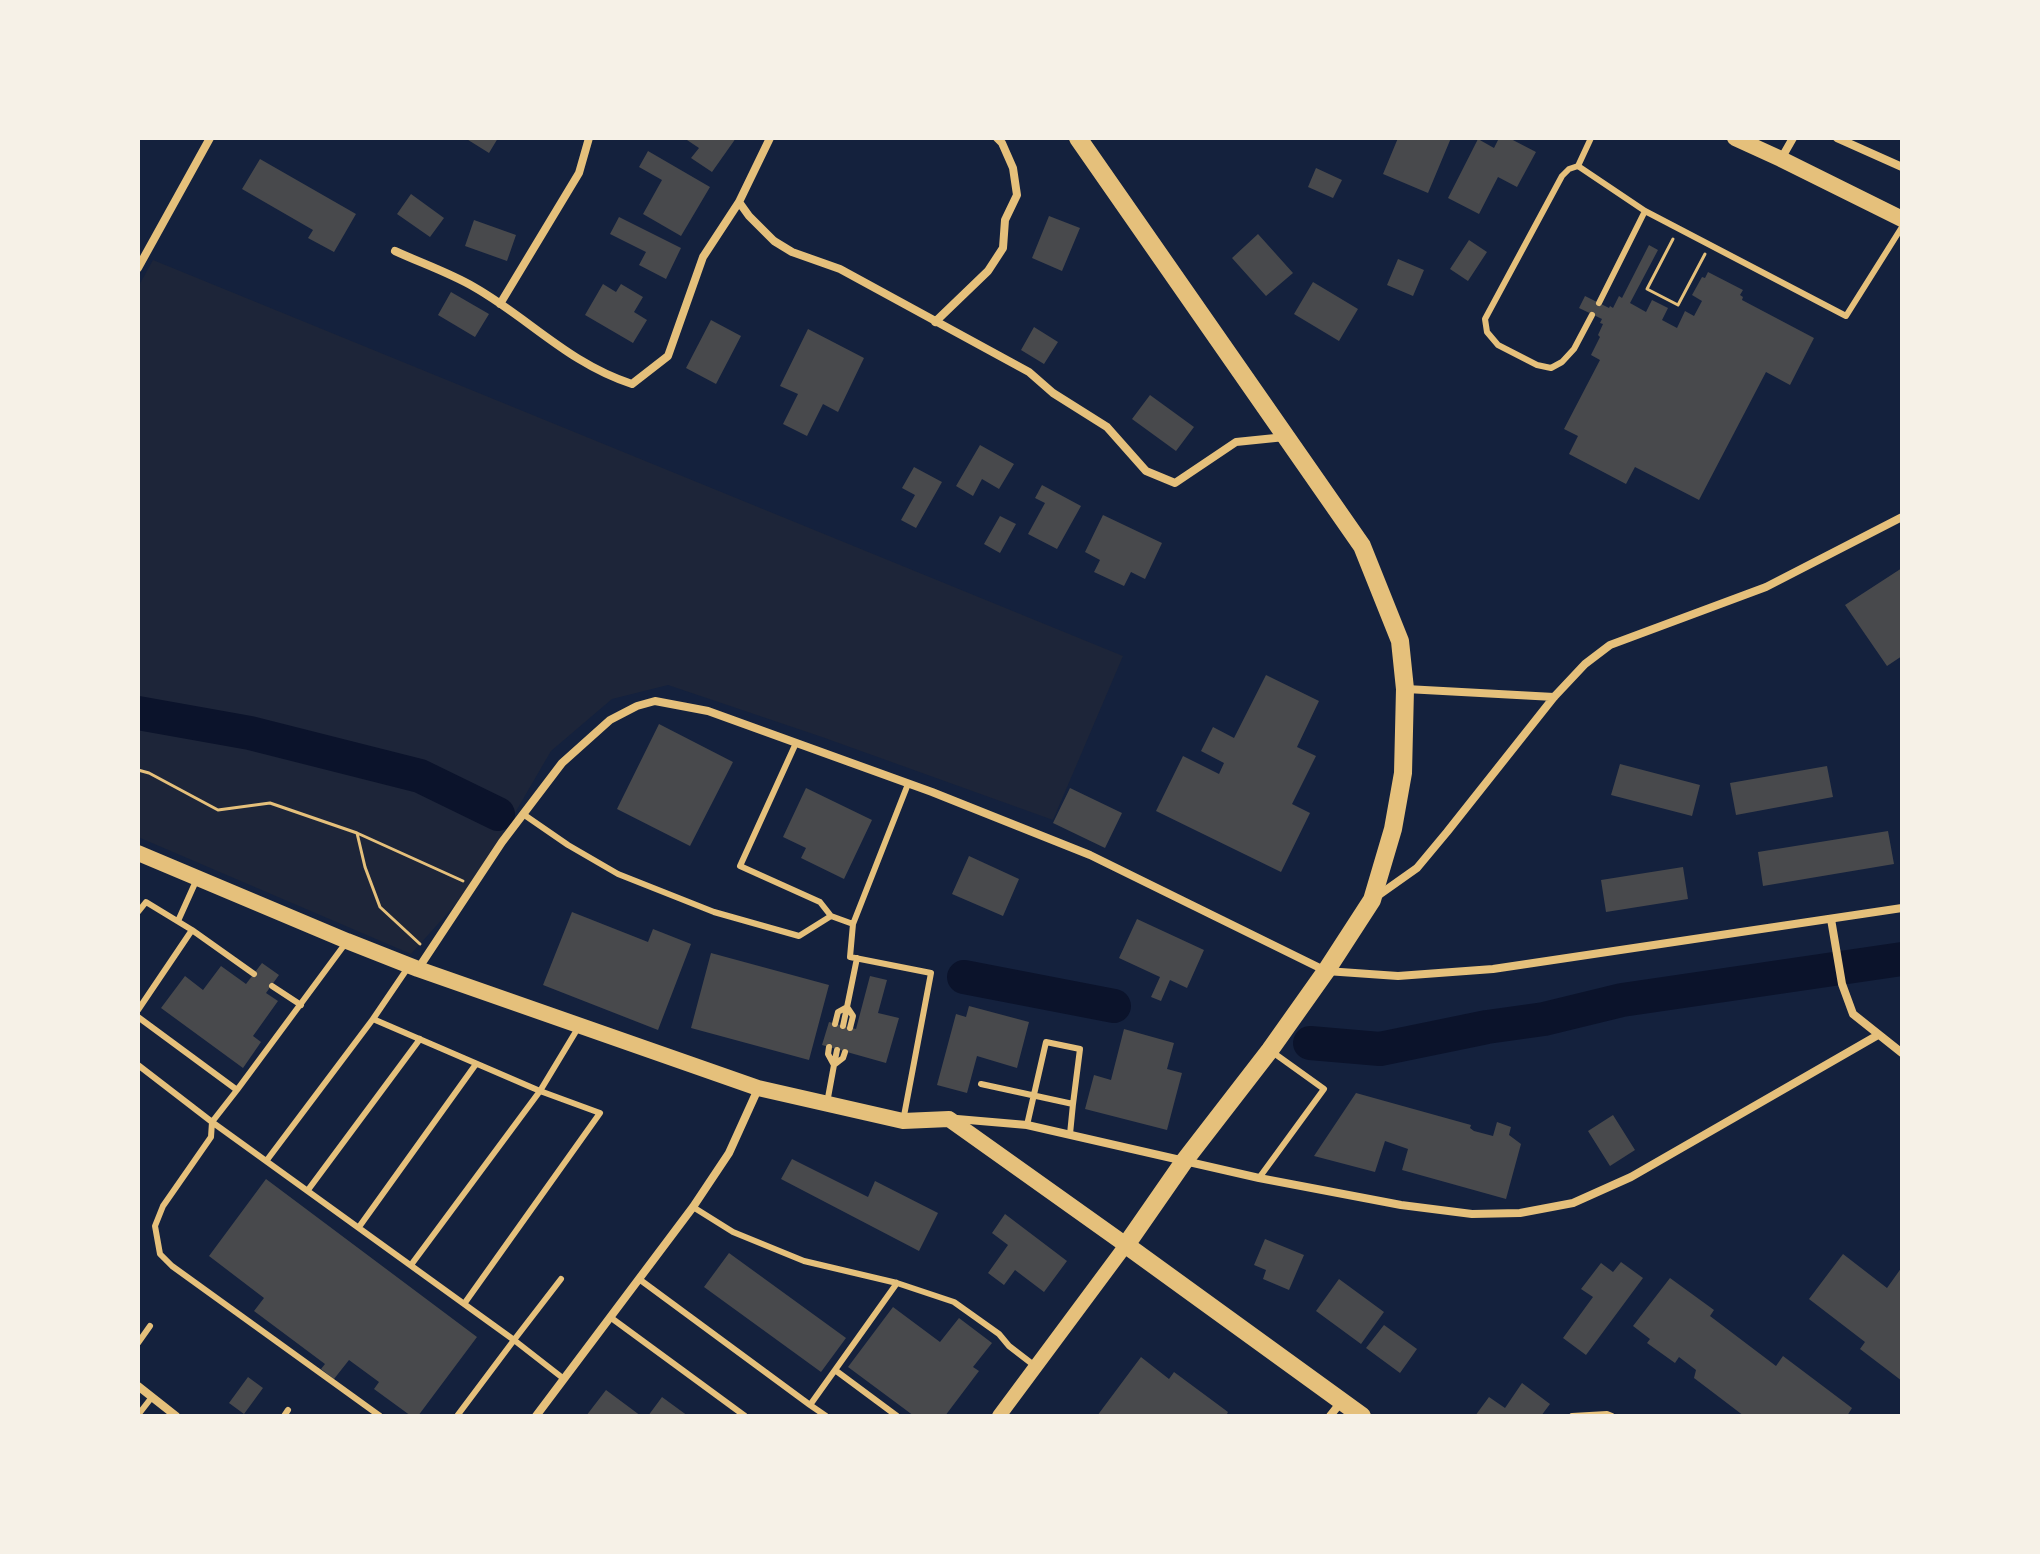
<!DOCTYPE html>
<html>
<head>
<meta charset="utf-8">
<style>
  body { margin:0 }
  #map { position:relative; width:2040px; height:1554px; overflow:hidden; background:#14213d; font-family:Commissioner,sans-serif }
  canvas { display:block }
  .frame { position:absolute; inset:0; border:140px solid #f6f1e7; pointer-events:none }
</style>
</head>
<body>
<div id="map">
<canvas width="2040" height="1554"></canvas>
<div class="frame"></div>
</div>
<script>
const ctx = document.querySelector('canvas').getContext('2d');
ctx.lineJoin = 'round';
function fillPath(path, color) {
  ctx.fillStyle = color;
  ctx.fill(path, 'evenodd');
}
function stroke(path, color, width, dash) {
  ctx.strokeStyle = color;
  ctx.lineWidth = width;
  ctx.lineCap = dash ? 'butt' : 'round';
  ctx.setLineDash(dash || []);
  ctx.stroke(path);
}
const green = new Path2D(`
  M153,260L1123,656L1053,820L822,737L668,685L612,699L551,751L473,885L411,954L138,837V287Z`);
const river = new Path2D(`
  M138,713L250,733L420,776L498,814
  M964,977L1114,1006
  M1310,1043L1380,1049L1487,1027L1544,1019L1622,1000L1902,959`);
const building = new Path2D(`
  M465,138H498L489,153Z
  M684,138H736L712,172L691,158L699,148Z
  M1398,138H1451L1428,193L1383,174Z
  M1499,138H1509L1536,152L1517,187L1498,177L1479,214L1448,198L1478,139L1494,148Z
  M648,151L710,187L681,236L643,214L662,180L639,167Z
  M260,159L356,214L334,252L308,238L313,230L242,189Z
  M1316,168L1342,180L1333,198L1308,187Z
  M411,194L444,218L430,237L397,214Z
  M1049,216L1080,228L1062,271L1032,258Z
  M619,217L681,248L666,279L639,265L646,252L610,234Z
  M474,220L516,235L507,261L465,246Z
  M1258,234L1293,273L1266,296L1232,258Z
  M1469,240L1487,252L1468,281L1450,269Z
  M1649,245L1658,250L1630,303L1646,312L1652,300L1668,308L1662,320L1677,328L1685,311L1694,316L1702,301L1692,295L1702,277L1705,278L1708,272L1743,290L1740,295L1743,297L1742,300L1814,338L1790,385L1766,372L1699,500L1635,467L1626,484L1569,454L1578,436L1564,429L1600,360L1591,355L1600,337L1598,335L1603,324L1600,323L1602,319L1579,308L1585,296L1609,308L1610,306L1613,308L1619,296L1622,298Z
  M1398,259L1424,270L1413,296L1387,285Z
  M1313,282L1358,309L1339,341L1294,314Z
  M603,284L616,292L621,284L643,297L634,312L647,320L633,343L585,315Z
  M451,292L489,314L475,337L438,315Z
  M711,320L741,336L716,384L686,368Z
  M1034,327L1058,342L1044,364L1021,350Z
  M808,329L864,358L838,412L823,404L807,436L783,424L798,394L780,386Z
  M1150,395L1194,427L1176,451L1132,419Z
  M980,445L1014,464L999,489L982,479L973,496L956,486Z
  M914,467L942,482L916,528L901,520L915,495L902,488Z
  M1042,485L1081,506L1057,549L1028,534L1045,503L1035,498Z
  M1103,515L1162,543L1145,579L1131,572L1124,586L1094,572L1100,560L1085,552Z
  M1000,516L1016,524L1000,553L984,544Z
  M1902,568V656L1887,666L1845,605Z
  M1266,675L1319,701L1297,747L1316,756L1292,804L1310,813L1281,872L1156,811L1183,756L1219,774L1224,763L1201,751L1213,727L1234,738Z
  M659,724L733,762L690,846L617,809Z
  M1620,764L1700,785L1692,816L1611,795Z
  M1827,766L1833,797L1736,815L1730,783Z
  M806,788L872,820L844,879L801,858L806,848L783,837Z
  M1070,788L1122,813L1105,848L1053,823Z
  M1888,831L1894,864L1763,886L1758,852Z
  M969,856L1019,879L1003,916L952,894Z
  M1683,867L1688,899L1606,912L1601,880Z
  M572,912L648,942L653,929L691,944L658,1030L543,985Z
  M1137,919L1204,950L1187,988L1170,980L1161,1001L1151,997L1160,977L1119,958Z
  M711,953L829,985L809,1060L691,1028Z
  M262,963L279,975L266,993L278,1001L253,1036L261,1042L243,1068L161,1008L185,976L203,990L221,966L246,984Z
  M870,976L887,980L878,1013L899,1018L886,1063L822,1045L829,1022L856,1029Z
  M969,1006L1029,1022L1017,1068L977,1056L967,1093L937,1085L956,1014L966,1017Z
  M1124,1029L1174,1043L1167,1069L1182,1073L1167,1130L1085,1109L1094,1075L1111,1080Z
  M1356,1093L1471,1125L1470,1128L1474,1131L1493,1136L1497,1122L1511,1127L1509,1135L1521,1144L1506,1199L1402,1170L1408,1149L1385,1141L1375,1172L1314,1156Z
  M1613,1115L1635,1150L1610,1166L1588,1131Z
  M792,1159L868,1197L875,1181L938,1213L919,1251L781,1179Z
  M266,1179L477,1337L418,1416H411L374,1389L379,1382L349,1360L334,1379L321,1369L325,1364L254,1311L264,1298L209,1256Z
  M1005,1214L1067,1261L1044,1292L1015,1270L1004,1285L988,1273L1008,1245L992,1233Z
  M1265,1239L1304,1255L1289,1290L1263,1279L1266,1270L1254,1265Z
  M729,1253L846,1338L821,1372L704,1287Z
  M1843,1254L1887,1288L1902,1267V1381L1860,1349L1865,1342L1809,1299Z
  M1621,1262L1643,1278L1586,1355L1563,1338L1593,1297L1581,1289L1601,1263L1613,1272Z
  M1670,1278L1714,1310L1710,1316L1776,1366L1783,1356L1852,1408L1847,1416H1744L1694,1378L1696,1370L1679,1357L1675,1363L1647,1343L1650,1339L1633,1326Z
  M1339,1279L1384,1312L1361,1344L1316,1311Z
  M893,1307L940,1342L959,1318L992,1343L973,1367L979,1371L945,1416H914L848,1367Z
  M1384,1325L1417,1349L1400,1373L1366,1348Z
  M1141,1357L1169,1379L1174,1372L1228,1412L1226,1416H1097Z
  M248,1377L263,1388L244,1414L229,1403Z
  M1522,1383L1550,1404L1541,1416H1475L1489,1397L1505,1408Z
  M606,1390L641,1416H586Z
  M662,1397L688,1416H648Z`);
const path = new Path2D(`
  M1673,239L1647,289L1678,305L1705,254
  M138,770L149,773L218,810L270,803L357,833L463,881
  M357,833L365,867L380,907L420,944`);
const service = new Path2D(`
  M1591,138L1578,166L1569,169L1562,176L1485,319L1487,332L1498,345L1537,365L1551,368L1562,362L1574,349L1592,315
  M1578,166L1645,211L1846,316L1902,227
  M1599,303L1645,211
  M796,743L740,866L820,902L831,916
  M523,814L568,845L618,874L714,912L799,936L831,916L853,924
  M138,912L146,902L192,930L254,974
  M178,921L196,881
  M272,986L301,1005
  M138,1010L192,930
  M138,1017L237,1090L345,944
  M373,1019L407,969
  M835,1024L838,1012L847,1007
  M843,1026L847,1007
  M850,1028L853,1016L847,1007L857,958
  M829,1047L828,1054L834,1065
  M138,1065L212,1122L211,1137L163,1206L155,1226L160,1254L172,1266L380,1416
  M834,1065L837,1050
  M981,1084L1073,1104L1080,1049L1046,1042L1027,1125
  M237,1090L212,1122L514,1340L561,1279
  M827,1103L834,1065L843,1058L845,1052
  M903,1121L931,973L850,957L853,924L908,784
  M1070,1134L1073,1104
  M267,1160L373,1019L540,1091L411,1265
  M1259,1178L1324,1089L1271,1051
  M308,1190L420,1039
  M693,1207L733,1232L804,1261L897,1283L954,1302L999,1334L1009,1346L1035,1366
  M359,1227L476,1064
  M639,1279L810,1405
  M464,1304L600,1113L540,1091L578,1028
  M610,1317L745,1416
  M138,1343L150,1326
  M835,1370L897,1283
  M138,1415L152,1397
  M284,1416L288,1410
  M457,1416L514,1340L564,1379
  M826,1416L810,1405L835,1370L897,1416
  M1572,1416L1607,1414L1612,1416`);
const minor = new Path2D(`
  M1837,138L1902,167
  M1781,159L1793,138
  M739,202L749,216L774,241L792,252L840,269L1029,372L1053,393L1107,427L1146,471L1175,483L1236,442L1285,437
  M395,251C421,263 450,273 474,287C530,319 568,363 632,384L668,356L703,257L739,202L770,138
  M138,268L210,138
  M500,304L579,173L589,138
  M935,322L988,271L1003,248L1005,220L1017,195L1013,168L1002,143L997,138
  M1406,689L1554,697
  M1376,897L1417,868L1447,832L1554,697L1585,664L1610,645L1766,587L1902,517
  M1831,919L1842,984L1853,1014L1902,1053
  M418,969L502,842L562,763L610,720L637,706L655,701L708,711L932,792L1090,855L1326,971L1398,976L1493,969L1902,908
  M957,1119L1027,1125L1259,1178L1401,1205L1472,1214L1520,1213L1573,1203L1631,1177L1878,1035
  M138,1386L176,1416
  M536,1416L693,1207L729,1153L758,1089
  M1330,1416L1341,1402`);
const tertiary = new Path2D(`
  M999,1416L1126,1245`);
const secondary = new Path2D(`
  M1735,138L1781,159L1902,219
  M138,853L347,941L418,969L758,1088L903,1121L949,1119L1126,1245`);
const primary = new Path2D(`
  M1078,138L1362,546L1400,641L1405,689L1403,773L1393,829L1372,900L1326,971L1270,1050L1185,1160L1126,1245L1362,1416`);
fillPath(green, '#1d2539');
stroke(river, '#0b132b', 34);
fillPath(building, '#48494c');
stroke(path, '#e5c07b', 3);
stroke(service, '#e5c07b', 6);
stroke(minor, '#e5c07b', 8);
stroke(tertiary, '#e5c07b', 14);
stroke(secondary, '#e5c07b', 16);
stroke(primary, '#e5c07b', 18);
</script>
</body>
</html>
